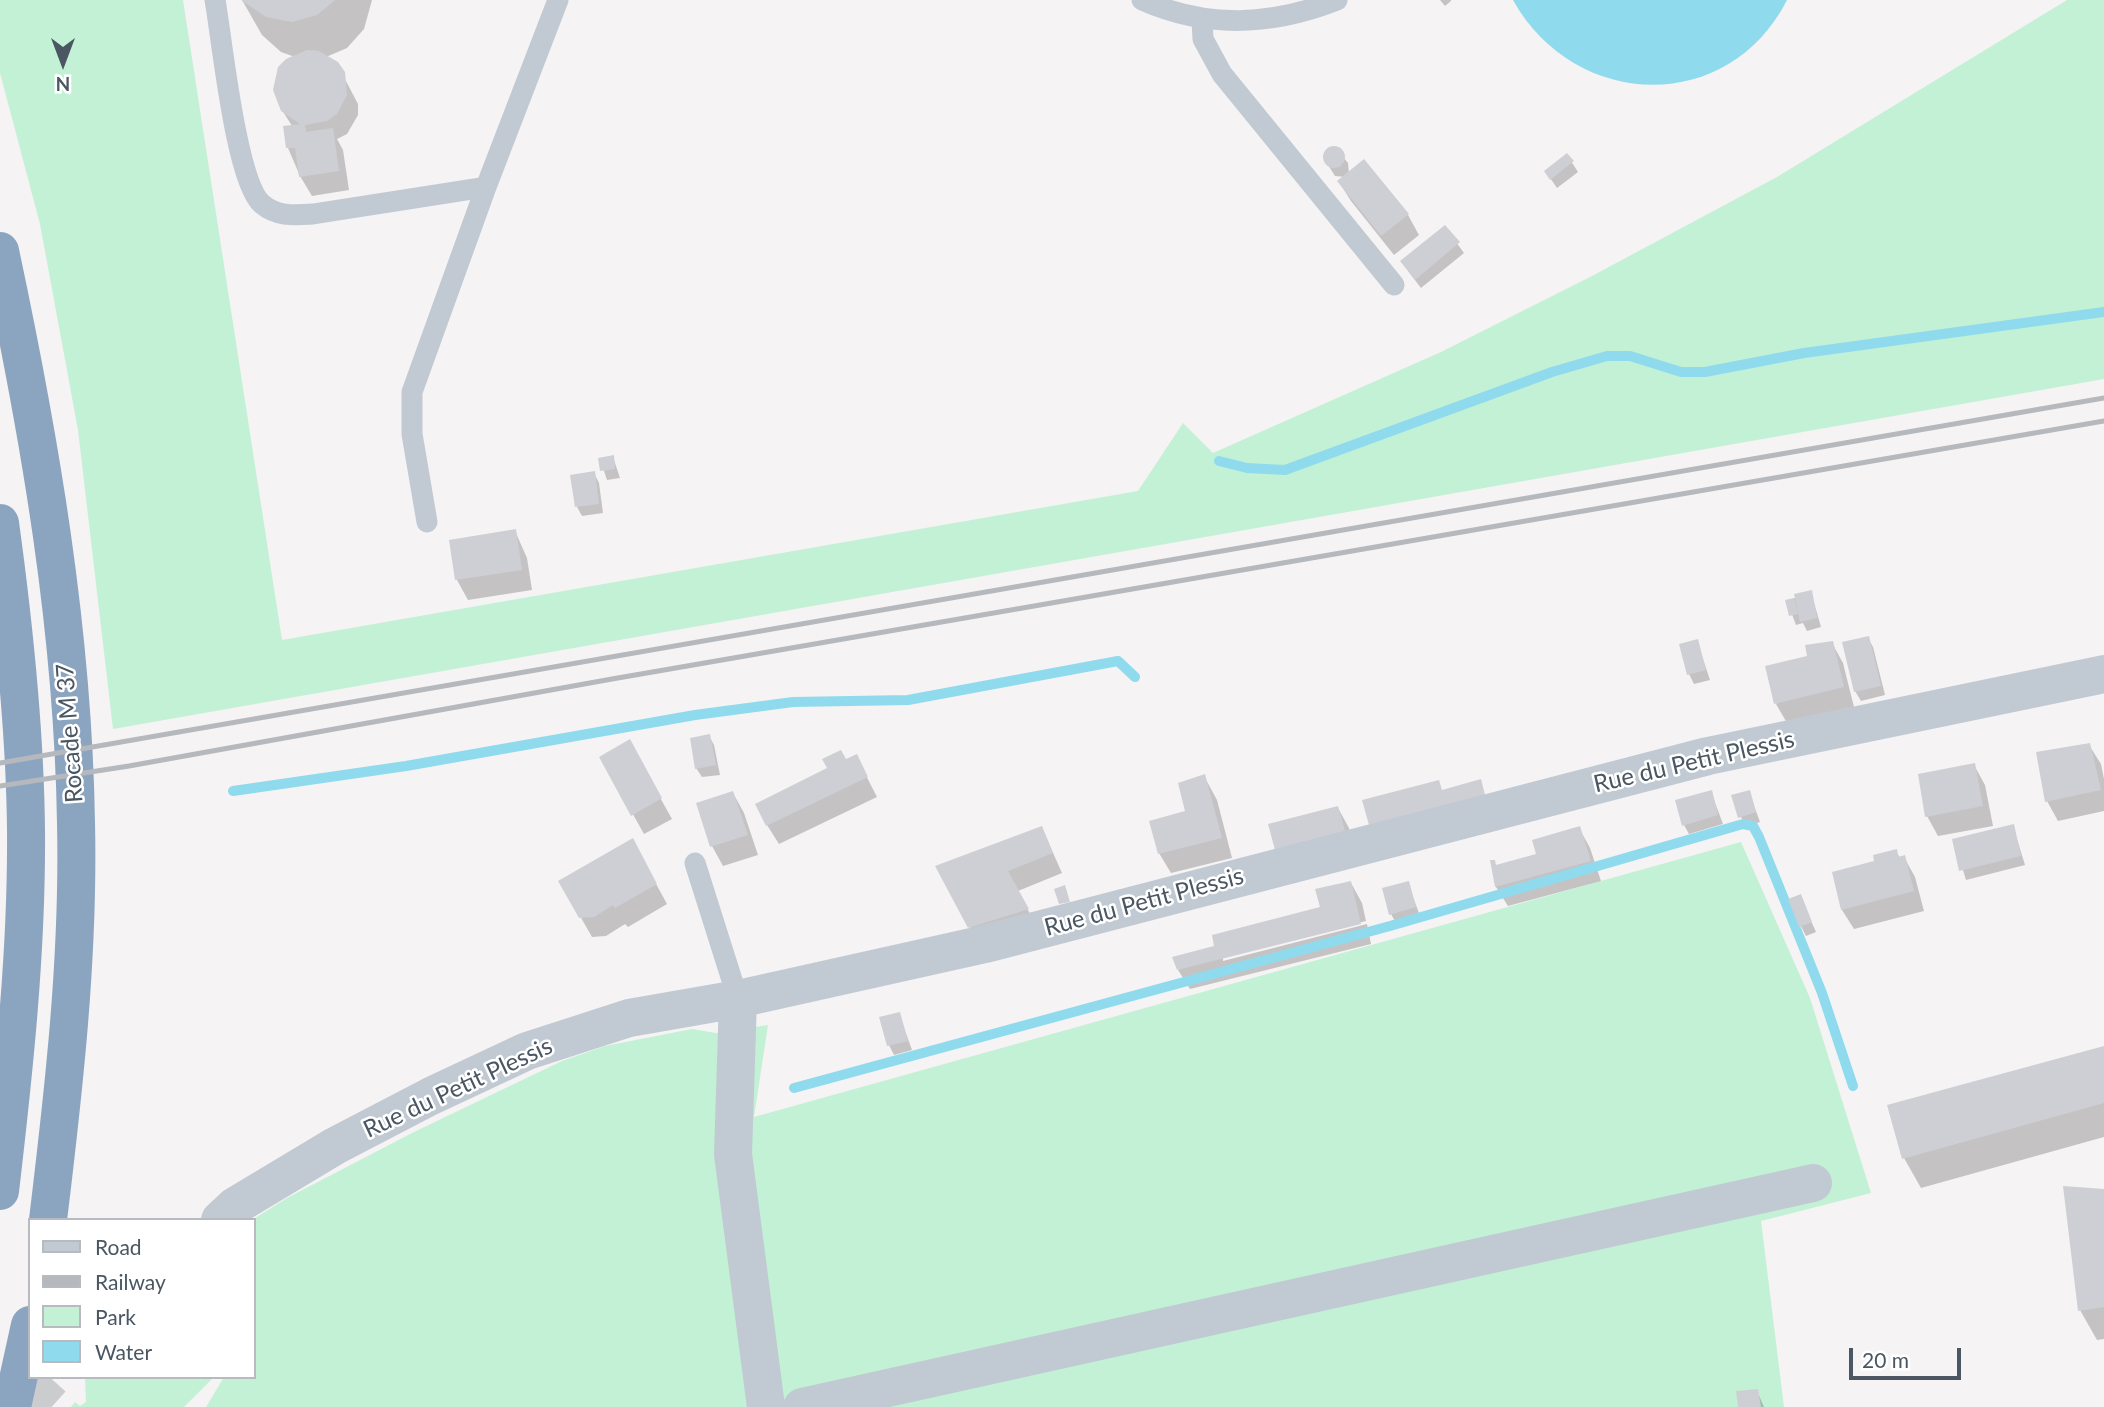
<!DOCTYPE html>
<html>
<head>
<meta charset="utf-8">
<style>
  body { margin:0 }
  #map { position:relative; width:2104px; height:1407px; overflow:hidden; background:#f5f3f3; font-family:Lato,sans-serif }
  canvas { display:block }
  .legend { position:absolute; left:28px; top:1218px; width:228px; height:161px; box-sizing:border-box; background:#fff; border:2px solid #b7bbc0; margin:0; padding:9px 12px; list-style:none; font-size:21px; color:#4a5661 }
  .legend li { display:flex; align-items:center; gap:14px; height:35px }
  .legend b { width:35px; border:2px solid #b7bbc0 }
  .north { position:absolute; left:28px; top:28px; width:70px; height:70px; -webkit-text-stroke:5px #fff; paint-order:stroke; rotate:180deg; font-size:19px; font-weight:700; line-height:28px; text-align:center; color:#4a5661 }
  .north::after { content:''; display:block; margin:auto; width:24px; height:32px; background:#4a5661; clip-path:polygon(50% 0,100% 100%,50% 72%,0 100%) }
  .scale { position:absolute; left:1849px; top:1348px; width:112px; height:32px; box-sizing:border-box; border:4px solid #4a5661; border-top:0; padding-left:9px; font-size:21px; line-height:24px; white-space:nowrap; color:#4a5661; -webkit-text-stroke:5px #fff; paint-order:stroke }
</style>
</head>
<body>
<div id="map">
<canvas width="2104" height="1407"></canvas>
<ul class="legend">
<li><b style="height:9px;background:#c1cad2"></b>Road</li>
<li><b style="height:9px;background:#b5b8bd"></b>Railway</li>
<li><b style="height:19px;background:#c3f1d5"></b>Park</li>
<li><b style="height:19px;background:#90daee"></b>Water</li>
</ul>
<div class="north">N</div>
<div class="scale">20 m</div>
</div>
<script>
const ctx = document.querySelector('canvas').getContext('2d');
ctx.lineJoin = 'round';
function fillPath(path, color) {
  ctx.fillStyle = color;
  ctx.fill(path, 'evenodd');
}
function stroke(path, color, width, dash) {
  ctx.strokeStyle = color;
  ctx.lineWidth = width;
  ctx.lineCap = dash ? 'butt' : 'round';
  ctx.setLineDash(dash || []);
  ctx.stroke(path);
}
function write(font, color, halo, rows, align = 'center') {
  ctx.font = font + ' Lato,sans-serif';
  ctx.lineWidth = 5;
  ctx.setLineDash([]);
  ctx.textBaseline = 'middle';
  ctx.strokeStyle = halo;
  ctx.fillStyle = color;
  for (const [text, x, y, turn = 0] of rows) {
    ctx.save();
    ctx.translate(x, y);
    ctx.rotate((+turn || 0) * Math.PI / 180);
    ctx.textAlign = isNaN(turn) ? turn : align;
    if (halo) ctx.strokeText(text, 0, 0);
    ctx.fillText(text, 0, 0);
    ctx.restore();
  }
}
const green = new Path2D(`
  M0,0H183L282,640L1138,491L1183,423L1213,453L1441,352L1592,276L1777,177L2067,0H2104V379L113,729L78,430L40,224L0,73Z
  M1741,842L1810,998L1871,1193L1761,1221L1784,1407H206L224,1377H254L252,1220L287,1198L414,1132L562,1061L605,1046L692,1029L716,1033L768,1025L754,1117Z
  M85,1377H214L184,1407H71L75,1402L80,1406L86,1402Z`);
const water = new Path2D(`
  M1513,0H1787C1728,116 1574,110 1513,0Z`);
const shadow = new Path2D(`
  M242,0H372L364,29L347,48L326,57L337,64L358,104V115L347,134L337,139L343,150L349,190L312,196L300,176L288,148L292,126L282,110L295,57L281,52L262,35Z
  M1440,0H1451V1L1445,6Z
  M1335,148L1348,163L1349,174L1408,215L1419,235L1394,255L1351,201L1339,182L1346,177L1335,176L1325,160V154Z
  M1567,155L1578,172L1557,188L1546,172Z
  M1445,227L1464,253L1421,288L1408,271Z
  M613,457L620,478L607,480L600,459Z
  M594,473L599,483L603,513L582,516L577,507Z
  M515,531L527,558L532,590L468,600L457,580L451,541Z
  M1811,592L1821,627L1807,631L1803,623L1796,625L1787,601Z
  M1868,638L1873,647L1885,695L1861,701L1855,691Z
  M1697,641L1710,680L1694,684L1689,674Z
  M1832,643L1843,663L1854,707L1787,723L1776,704L1809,657Z
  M709,736L714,745L720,775L702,777L696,768Z
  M629,742L672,819L644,834L601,757Z
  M2089,745L2101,764L2104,779V811L2058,821L2047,801Z
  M856,756L877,797L779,844L767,825L845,761Z
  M1974,765L1985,785L1993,826L1938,836L1927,816Z
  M1204,776L1217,800L1232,858L1171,873L1159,853L1187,813Z
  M1711,792L1723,824L1689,834L1684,825Z
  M1749,792L1760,822L1745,827L1733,796Z
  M733,793L744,813L758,855L723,866L712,846Z
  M1338,808L1349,828L1355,851L1288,869Z
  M2013,826L2025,865L1966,880L1954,840Z
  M1042,828L1062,873L1018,891L1038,929L981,947L937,867Z
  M1579,828L1590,848L1601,881L1508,906L1496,887L1492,862L1497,866L1538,855Z
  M1896,851L1900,858L1904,857L1915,877L1924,911L1854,929L1842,910L1834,873L1876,862Z
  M643,860L667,904L628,927L625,924L606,936L592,937L560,881Z
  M1351,883L1362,903L1366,921L1223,957V961L1367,924L1371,944L1190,989L1178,970L1216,948L1322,908Z
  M1408,883L1420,916L1396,923L1391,914Z
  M1800,896L1816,932L1806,936L1801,926Z
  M899,1014L912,1050L894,1055L889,1045Z
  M2104,1050V1137L1921,1188L1904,1158Z
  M2104,1191V1339L2097,1340L2080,1310Z
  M1757,1391L1764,1407H1740Z`);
const stream = new Path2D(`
  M1219,461L1247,468L1285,470L1552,372L1607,356H1630L1681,372H1705L1804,353L2104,312
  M233,791L406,766L695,715L793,702L908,700L1118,661L1135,677
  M794,1088L1390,926L1743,824L1753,826L1759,837L1822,993L1853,1086`);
const building = new Path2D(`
  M241,0H335L317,15L292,22L266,17Z
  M307,50L319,51L338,62L345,72L347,95L337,114L327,121L305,125L306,132L333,128L339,171L299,177L295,148H286L283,126L300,124L281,111L273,90L278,67L286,59Z
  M1323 157a11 11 0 1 1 22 0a11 11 0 1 1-22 0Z
  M1567,153L1574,161L1550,180L1544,171Z
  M1364,159L1409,214L1381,236L1337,181Z
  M1445,225L1460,242L1415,280L1400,261Z
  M614,455L615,469L600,471L598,458Z
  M595,471L599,504L575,507L570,475Z
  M516,529L522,570L455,580L449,540Z
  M1812,590L1817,618L1800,622L1794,594Z
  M1794,598L1798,614L1789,616L1785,600Z
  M1869,636L1881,686L1854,692L1842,642Z
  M1698,639L1706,670L1687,675L1679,644Z
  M1833,641L1844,687L1774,704L1765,666L1807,656L1805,645Z
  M710,734L716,765L695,769L690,738Z
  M630,739L662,798L631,816L599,757Z
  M2090,743L2101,790L2045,802L2036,752Z
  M841,750L846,759L857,754L868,777L766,826L755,804L827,768L822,759Z
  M1975,763L1983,806L1925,817L1918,774Z
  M1205,774L1222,838L1158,854L1149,821L1185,811L1178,783Z
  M1481,779L1485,795L1369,825L1362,800L1439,780L1442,790Z
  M1712,790L1718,815L1682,826L1675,800Z
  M1750,790L1756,812L1738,818L1731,795Z
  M733,791L748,835L710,847L696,803Z
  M1338,806L1345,831L1275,850L1268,824Z
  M2014,824L2021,856L1959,871L1952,839Z
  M1042,826L1053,853L1008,871L1029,909L968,928L935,866Z
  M1580,826L1591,861L1495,887L1490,860H1495L1496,865L1536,854L1532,840Z
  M633,838L657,884L615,908L613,905L594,917L579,918L558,881Z
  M1897,849L1898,857L1905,855L1914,891L1841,910L1832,872L1874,861L1873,855Z
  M1351,881L1361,924L1177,970L1172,957L1214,946L1212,935L1320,907L1315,889Z
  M1409,881L1416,907L1389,915L1382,888Z
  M1065,885L1070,902L1059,904L1054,889Z
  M1801,894L1812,922L1799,927L1788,899Z
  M900,1012L908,1041L887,1046L879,1017Z
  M2104,1046V1103L1902,1159L1887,1105Z
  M2063,1186L2104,1189V1307L2078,1311Z
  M1758,1389L1761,1407H1738L1736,1391Z`);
const streetTunnel = new Path2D(`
  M26,1407L53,1377`);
const lane = new Path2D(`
  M215,0C222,39 236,182 262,204C277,217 295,215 313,214L486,187
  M1142,0C1207,29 1271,26 1337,0
  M1202,20L1203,39L1222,74L1394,285
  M427,522L412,434V392L486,187L558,0
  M695,863L738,999`);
const street = new Path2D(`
  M738,999L733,1154L766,1407
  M220,1220L235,1206L335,1146L431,1096L527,1051L629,1018L738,999L985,944L1708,756L2104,674
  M802,1407L1813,1183`);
const highway = new Path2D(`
  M0,251C40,439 73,630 76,823C79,956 64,1088 48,1220
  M0,523C14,625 25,727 26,830C27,951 14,1071 0,1191
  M12,1407L30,1325`);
const rail = new Path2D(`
  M0,763L2104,398
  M0,786L129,766L612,679L2104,421`);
const streetNames = [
  ["Rocade M 37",70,733,-94],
  ["Rue du Petit Plessis",1694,762,-13],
  ["Rue du Petit Plessis",1144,902,-15],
  ["Rue du Petit Plessis",458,1088,-25]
];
fillPath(green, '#c3f1d5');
fillPath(water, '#90daee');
fillPath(shadow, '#0003');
stroke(stream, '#90daee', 10);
fillPath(building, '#cdcfd5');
stroke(streetTunnel, '#caccce', 38, [38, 19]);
stroke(lane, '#c1cad2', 21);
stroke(street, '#c1cad2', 38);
stroke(highway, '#8ba5c1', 38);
stroke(rail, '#b5b8bd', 5);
write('24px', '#4a5661', '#fff', streetNames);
</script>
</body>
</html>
